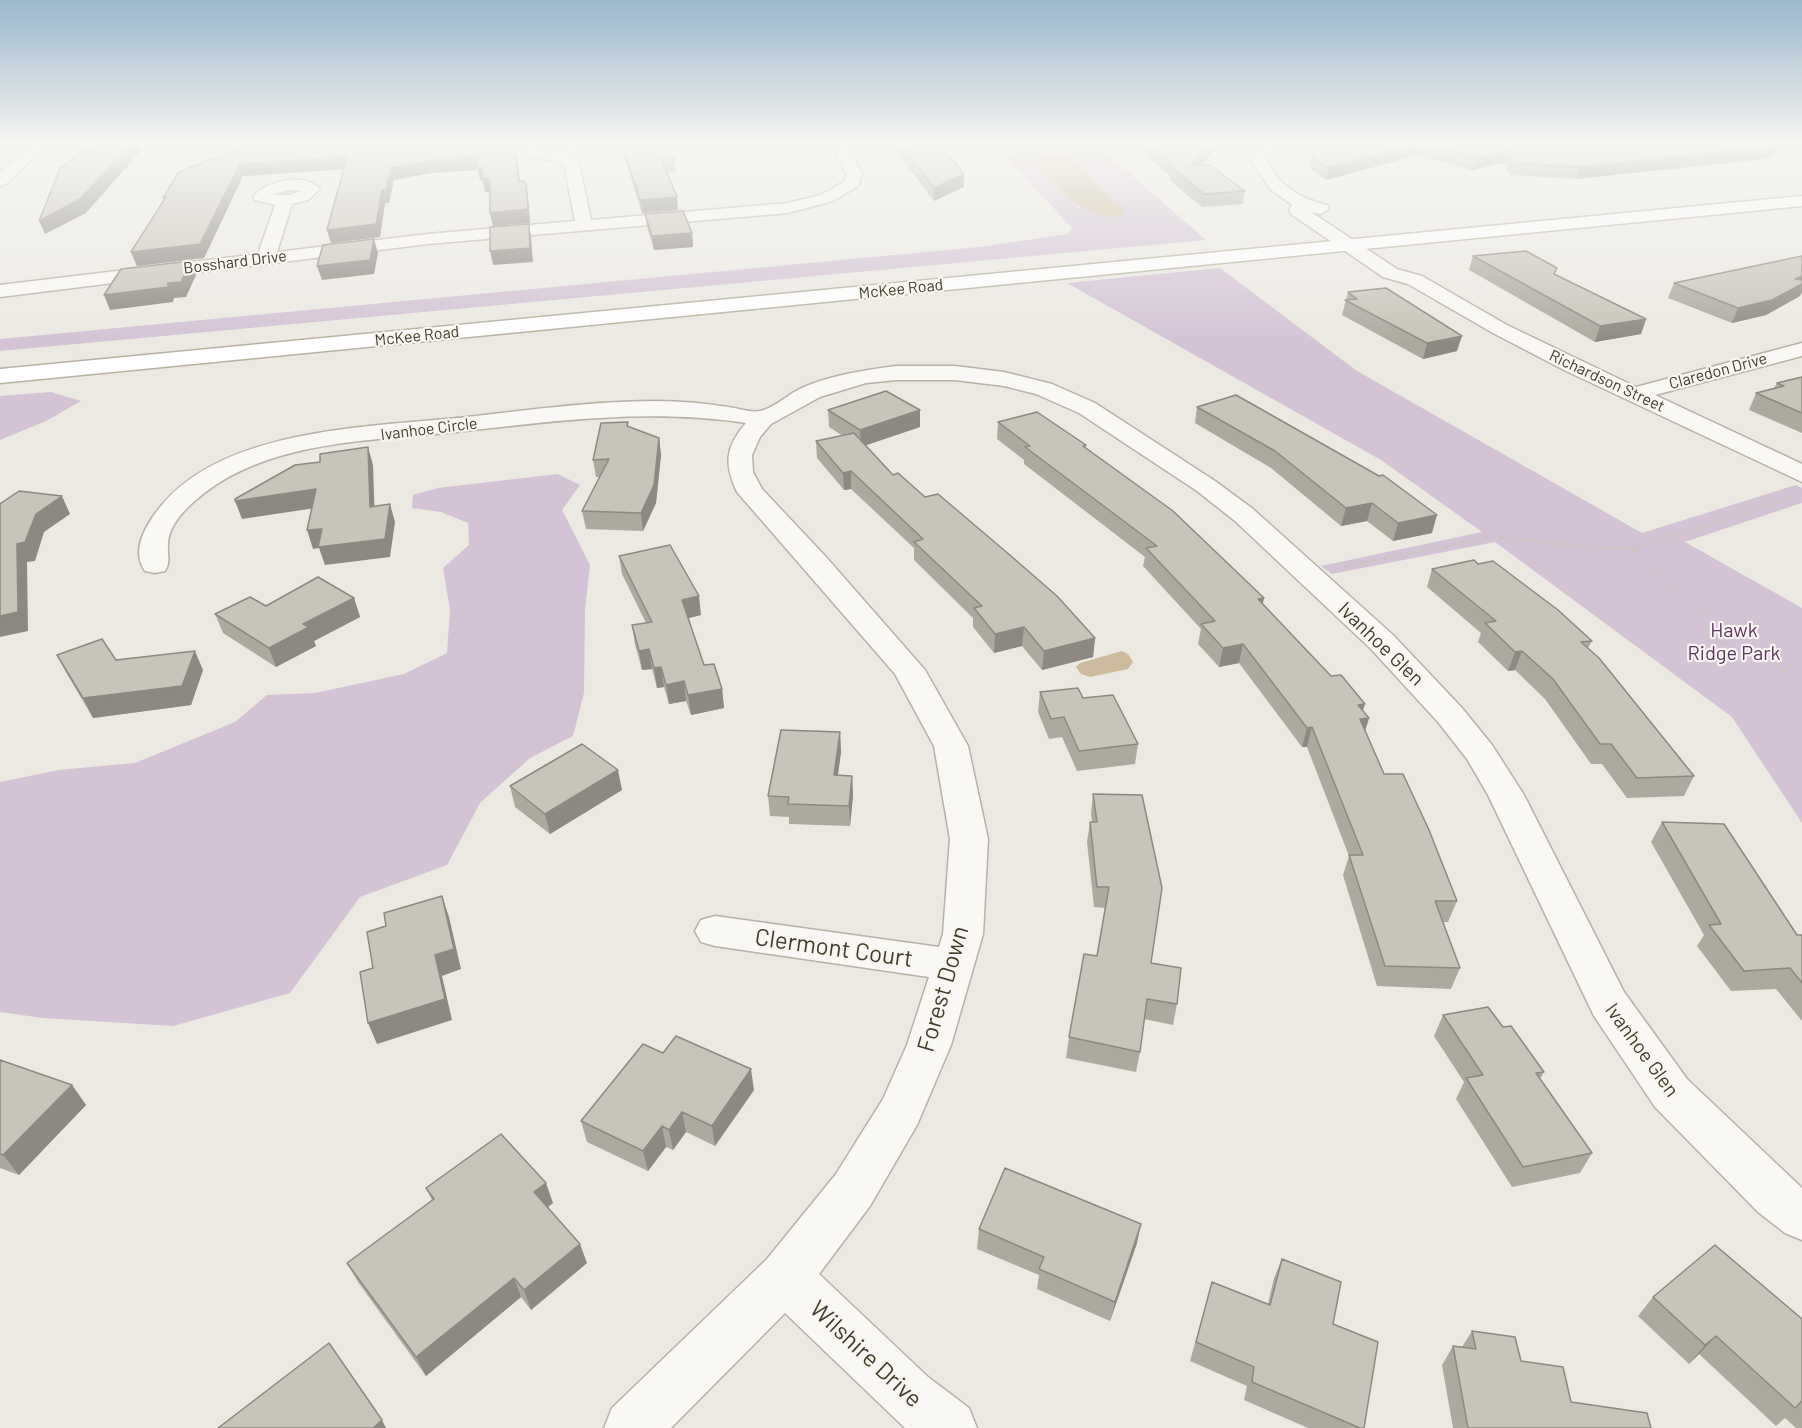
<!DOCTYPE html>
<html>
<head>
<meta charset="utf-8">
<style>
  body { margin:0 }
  canvas { display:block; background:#ebe9e2 }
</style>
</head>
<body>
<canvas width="1802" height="1428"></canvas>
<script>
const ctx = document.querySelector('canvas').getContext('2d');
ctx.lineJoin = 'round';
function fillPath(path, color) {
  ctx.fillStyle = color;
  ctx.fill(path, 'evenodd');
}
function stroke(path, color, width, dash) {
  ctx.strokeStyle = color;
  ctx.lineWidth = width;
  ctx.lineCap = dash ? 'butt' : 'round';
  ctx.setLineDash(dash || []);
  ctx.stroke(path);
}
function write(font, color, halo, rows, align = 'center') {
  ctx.font = font + ' Barlow,sans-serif';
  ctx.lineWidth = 4.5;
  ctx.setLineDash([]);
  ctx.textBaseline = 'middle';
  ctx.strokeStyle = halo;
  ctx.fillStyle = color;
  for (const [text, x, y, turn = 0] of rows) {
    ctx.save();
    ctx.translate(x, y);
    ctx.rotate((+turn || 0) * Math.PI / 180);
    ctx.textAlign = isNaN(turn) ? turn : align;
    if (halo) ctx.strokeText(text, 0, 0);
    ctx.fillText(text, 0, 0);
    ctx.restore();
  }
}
const green = new Path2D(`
  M1096,144L1206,240L0,351V339L979,247L1068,234L1072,228L1006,157L1021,148ZM1073,157L1116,204L1092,211L1076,206L1035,162Z
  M1220,268L1357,371L1642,533L1796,485L1802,488V503L1685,542L1802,608V823L1732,717L1495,542L1332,574L1321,566L1482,532L1381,460L1067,283Z
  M51,392L81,401L46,421L0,440V396Z
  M558,474L580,485L562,510L590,565L585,610L584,693L573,736L530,758L480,803L447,865L360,897L290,993L173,1026L43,1018L0,1012V782L59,770L135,763L235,722L267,695L315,693L404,674L447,653L450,610L443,568L469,545L468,523L441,512L412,508L413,495L438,488Z`);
const water = new Path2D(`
  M1064,155L1073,157L1116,204L1125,207L1122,215C1083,223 1058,188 1034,162L1045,156Z
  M1122,651L1128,654L1133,662L1128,669L1090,677L1081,674L1076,667L1080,663Z`);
const path = new Path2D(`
  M1633,549L1802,684
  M1343,567L1492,537L1604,548H1633L1792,497`);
const minor = new Path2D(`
  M32,144H48L6,184L0,186V173Z
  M526,144H546L538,149C556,154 567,144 583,144V150L573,156L579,162L591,220L788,203L821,195L845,181L846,173L831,144H845L862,173L858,186L833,201L788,213L428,244L0,297V285L258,254L275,205L255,200L253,197C265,181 305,171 320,189L308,200L292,204L277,252L428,234L575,221L564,164C551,156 533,163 522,151ZM289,190L301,191L288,195H272Z
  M1261,144H1276L1266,159C1279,186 1299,198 1327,205L1329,209L1321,214L1311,212L1397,269L1422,276L1507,325L1636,387L1802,343V356L1655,395L1802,464V482L1564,370L1493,333L1408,284L1383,277L1291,214L1289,210L1292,205L1270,189L1250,159Z
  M1501,144H1529L1520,149L1538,150L1546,155C1535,165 1506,158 1497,148Z
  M1564,144H1664L1657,148C1636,150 1580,160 1564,144Z
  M896,366H955L1004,372L1052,384L1095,403L1215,481L1253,509L1393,635L1462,708L1492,745L1524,795L1624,992L1687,1079L1802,1188V1240L1785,1233L1758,1212L1655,1107L1594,1016L1488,795L1467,759L1438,722L1371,649L1235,521L1197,491L1079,413L1036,394L1004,386L955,380H896L866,383L820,397L771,424L760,437L752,455L753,472L762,489L826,557L925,670L968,746L988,839L983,934L951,1045L917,1125L870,1206L819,1274L928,1377L969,1408L977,1428H905L785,1313L671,1428H604L612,1408L767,1259L836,1174L883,1099L907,1045L929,977L715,946L701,942L695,931L701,920L715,916L939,947L943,934L950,839L934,746L895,674L737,492C724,464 725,447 746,423C649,408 554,421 456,432C371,441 264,440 196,500C183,511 168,527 168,545C167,555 171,562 165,571L155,573L145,571C130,550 147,523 161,506C225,427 374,427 467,417C530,410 593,401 656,401C680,401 704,403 728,407C737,408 751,413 760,411C775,408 789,393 804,387C832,375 865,370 896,366Z`);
const major = new Path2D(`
  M1802,196V206L0,383V369Z`);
const wall = new Path2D(`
  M236,144H516L520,182L526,184L528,197L530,223L493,226L490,213V192H485L483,180H480L478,170L432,173L394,180L389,203H385L380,237L331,243L327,230L343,169L243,176L204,258L137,266L131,252L164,201L242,147Z
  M620,144H663L674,160L676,173L666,171L678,210L642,213Z
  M891,144H939L964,174V187L934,201Z
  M1134,144H1219L1201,166L1245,191L1243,204L1202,207L1169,180L1170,176Z
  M1320,144H1510L1526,148L1527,144H1574L1573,146L1559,147L1764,159L1576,179L1510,175L1504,163L1472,170L1418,155L1326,180L1310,169L1312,157Z
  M645,214L692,233L693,247L654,250L647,227Z
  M1473,256L1554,275L1646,319L1641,334L1595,342L1469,270Z
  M1674,283L1800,296L1766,315L1732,323L1668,298Z
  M1348,292L1457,351L1423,359L1342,315Z
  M1802,377V433L1749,410L1756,393L1774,388L1777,383Z
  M1197,407L1432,533L1393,541L1367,521L1341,526L1271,468L1195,423Z
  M828,410L920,427L866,445L893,475L925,497L1095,638L1093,657L1042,670L1022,646L994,653L973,627V618L914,560V548L851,489L844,490L817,458L816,441L843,436L829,427Z
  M998,422L1086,445L1085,448L1262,604L1369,718L1365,731L1384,774L1457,901L1448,922H1443L1460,968L1451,989L1377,986L1343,875L1349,856L1307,747H1302L1239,663L1219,667L1198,644L1201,629L1143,566L1145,557L1024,464V460L997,439Z
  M629,427L659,438L661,455L656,503L643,531L586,529L582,511L600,477H596L593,460Z
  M619,556L701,615L688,618L704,665L722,689L724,708L691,715L686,701L669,704L664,687L657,688L652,669L642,670L635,644L632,625L646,623L622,574Z
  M1478,564L1592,641L1588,648L1694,776L1684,796L1627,798L1602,764H1591L1545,699L1515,670L1508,671L1478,642L1481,633L1427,587L1432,569Z
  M354,598L360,617L314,641L316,646L276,667L223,633L215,614L266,606Z
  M57,655L116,660L203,670L191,705L93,718L67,674Z
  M1040,692L1083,698L1138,744L1135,764L1077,771L1062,737L1049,739L1038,712Z
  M840,732L841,752L838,775L852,776L853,796L850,826L789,824V817L770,816L768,796Z
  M510,786L622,790L550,834L515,807Z
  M1093,794L1151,963L1177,1004L1173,1025L1144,1019L1140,1052L1136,1072L1066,1058L1069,1037L1097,956L1105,908L1094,907L1087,842L1090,822H1092L1091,814Z
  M1662,822L1797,935H1802V1021L1776,989L1731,991L1697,946L1704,935L1651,842Z
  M1443,1015L1503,1027L1544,1072L1540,1079L1592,1153L1580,1173L1512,1187L1456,1099L1464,1082L1434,1036Z
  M663,1053L754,1090L715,1146L686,1132L673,1150L666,1147L648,1171L587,1142L581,1121Z
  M0,1060L72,1085L86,1105L19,1175L0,1168Z
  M426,1188L553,1203L548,1207L587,1263L531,1310L521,1297L426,1376L358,1282L347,1263L432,1200Z
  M979,1229L1137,1243L1110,1321L1037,1289L1039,1275L977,1249Z
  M1282,1259L1333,1324L1364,1428H1308L1244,1400L1247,1386L1190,1361L1212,1282L1268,1304L1274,1278Z
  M1653,1297L1802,1319V1428H1796L1785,1418L1776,1426L1699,1354L1689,1364L1638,1316Z
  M1472,1331L1521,1361L1571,1402L1651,1428H1453L1442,1365L1453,1346L1462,1347Z`);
const shadedWall = new Path2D(`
  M132,144H138L140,152L86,213L45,234L39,221Z
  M515,144H516L521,194L518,182Z
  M1210,144H1219L1189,179L1191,166Z
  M1414,144H1420L1418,155L1326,180L1328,168Z
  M1540,144H1574L1573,146L1538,150Z
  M1774,144H1791L1764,159L1576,179L1580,167Z
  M1507,151L1504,163L1472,170L1476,158Z
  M347,157L350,169L243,176L204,258L137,266L131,252L240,164Z
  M477,157L482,167L490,179L493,191L485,192L483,180H480L478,170L432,173L394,180L389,203H385L380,237L331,243L327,230L382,190L391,168L429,161Z
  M964,174V187L934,201V188Z
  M526,184L528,197L530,223L493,226L490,213Z
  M677,197L678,210L642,213L640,200Z
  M529,224L531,237L533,262L493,265L490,251Z
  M692,233L693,247L654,250L652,236Z
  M374,239L378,253L374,274L322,280L317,266Z
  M191,261L196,275L186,297L174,298L173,302L110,310L104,295L168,283Z
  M1802,276V292L1800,296L1766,315L1732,323L1738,308Z
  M1646,319L1641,334L1595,342L1600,326Z
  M1462,336L1457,351L1423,359L1427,343Z
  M920,410V427L861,447L860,430Z
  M659,438L661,455L656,503L643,531L641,513Z
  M368,447L373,465L375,525L370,507Z
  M851,471V489L844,490L843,473Z
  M316,489L322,507L242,519L235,501Z
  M62,496L70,514L44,532L35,561L27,562L28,631L0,637V616L17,544L36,514Z
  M1372,503L1367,521L1341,526L1346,508Z
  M390,504L395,522L390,557L325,565L319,548L313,549L307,530Z
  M1437,515L1432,533L1393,541L1398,523Z
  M699,596L701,615L685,619L682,600Z
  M354,598L360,617L314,641L316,646L276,667L269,648L303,624Z
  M1264,598L1260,617L1258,599Z
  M1024,627L1022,646L994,653L995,634Z
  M1095,638L1093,657L1042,670L1044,651Z
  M1243,644L1239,663L1219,667L1223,648Z
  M649,649L652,669L642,670L639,651Z
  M195,651L203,670L191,705L93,718L83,698Z
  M1522,651L1515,670L1508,671L1515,652Z
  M661,667L664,687L657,688L654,668Z
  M684,681L686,701L669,704L666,685Z
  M722,689L724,708L691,715L688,695Z
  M1365,704L1360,719L1369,718L1363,738L1355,739L1359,724L1353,725L1358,705Z
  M1312,727L1307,747H1302L1307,728Z
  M840,732L841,752L835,795L834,775Z
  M618,770L622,790L550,834L545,814Z
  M852,776L853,796L850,826L849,806Z
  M442,896L449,917L461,969L442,976L452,1020L377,1044L368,1023Z
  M751,1069L754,1090L715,1146L712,1126Z
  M72,1085L86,1105L19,1175L3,1155Z
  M682,1112L686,1132L673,1150L669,1130Z
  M662,1126L666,1147L648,1171L643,1151Z
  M546,1183L553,1203L541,1212L534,1192Z
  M1141,1224L1137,1243L1110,1321L1115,1302Z
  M580,1244L587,1263L531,1310L524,1290Z
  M514,1278L521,1297L426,1376L416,1357Z
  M1716,1336L1699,1354L1689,1364L1705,1345Z
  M382,1420L386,1428H373Z`);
const building = new Path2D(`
  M115,144H132L80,199L39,221L60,169L82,151Z
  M248,144H515L518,182L524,181L526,184L528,209L490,213V179H483L482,167H477V157L429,161L391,168L386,190H382L376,224L327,230L347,157L240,164L200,244L131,252L166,197L163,198L179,172Z
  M622,144H663L674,160L661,158L677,197L640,200Z
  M900,144H939L964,174L934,188Z
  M1149,144H1210L1191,166L1210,165L1245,191L1204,194L1171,167H1175Z
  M1320,144H1414L1328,168L1312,157Z
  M1426,144H1510L1529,149L1602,146L1614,144H1774L1769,147L1580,167L1514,163L1507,151L1476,158Z
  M683,211L692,233L652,236L645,214Z
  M529,224L530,248L490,251V227Z
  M374,239L370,260L317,266L323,245Z
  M1526,251L1557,268L1554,274L1646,319L1600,326L1473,256Z
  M1802,256V276L1795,279L1802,280V284L1772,300L1738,308L1674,283Z
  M191,261L181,282L168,283V287L104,295L121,269Z
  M1386,288L1462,336L1427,343L1345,300L1357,299L1348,292Z
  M1802,377V413L1756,393L1784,386L1777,383Z
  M886,391L920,410L860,430L828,410Z
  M1236,395L1379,476L1383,475L1437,515L1398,523L1372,503L1346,508L1275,451L1197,407Z
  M1037,412L1086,445L1083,446L1173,511L1264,598L1258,599L1331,676L1341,675L1365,704L1358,705L1369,718L1360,719L1384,774H1403L1429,830L1457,901H1435L1460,968L1385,966L1349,855H1363L1312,727L1307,728L1243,644L1223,648L1201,624L1215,621L1146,548L1157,546L1025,447L1030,446L998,422Z
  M628,422L627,426L659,438L654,485L641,513L582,511L609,459L593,460L601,423Z
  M854,433L893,475L898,473L925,497L938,494L1011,556L1057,596L1095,638L1044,651L1024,627L995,634L974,608L982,606L914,542L923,539L851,471L843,473L816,441Z
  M368,447L370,507L390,504L385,539L318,547L322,529L307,530L316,489L235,501V499L295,465L320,462V454Z
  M19,491L62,496L36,514L25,542L17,544L18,612L0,616V504Z
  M670,545L699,596L682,600L704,665L714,664L722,689L688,695L684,681L666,685L661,667L654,668L649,649L639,651L632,625L652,622L619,556Z
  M1474,560L1478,564L1493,561L1558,610L1592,641L1581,642L1599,658L1694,776L1637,778L1611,744H1600L1553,679L1522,651L1515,652L1485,623L1496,621L1432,569Z
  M318,577L354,598L303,624L309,627L269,648L215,614L250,597L266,606Z
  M102,639L116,660L195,651L182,686L83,698L57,655Z
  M1078,688L1083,698L1113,695L1138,744L1079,751L1064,717L1051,719L1040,692Z
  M781,730L840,732L834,775L852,776L849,806L788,804L789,797L768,796Z
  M582,744L618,770L545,814L510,786Z
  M1093,794L1142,795L1162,888L1151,963L1181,968L1177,1004L1147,999L1140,1052L1069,1037L1084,954L1097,956L1109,887H1097L1090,822H1097Z
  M1662,822L1724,824L1797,935H1802V983L1790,968L1744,971L1709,925L1721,924Z
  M442,896L454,949L435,955L445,999L368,1023L360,972L373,968L367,932L386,926L384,913Z
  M1488,1007L1503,1027L1511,1026L1544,1072L1536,1073L1592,1153L1523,1167L1466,1078L1483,1075L1443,1015Z
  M676,1036L751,1069L712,1126L682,1112L669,1130L662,1126L643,1151L581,1121L643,1044L663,1053Z
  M0,1060L72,1085L3,1155L0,1154Z
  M501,1134L546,1183L534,1192L580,1244L524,1290L514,1278L416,1357L347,1263L434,1199L426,1188Z
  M1005,1168L1141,1224L1115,1302L1039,1269L1044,1257L979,1229Z
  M1715,1245L1802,1319V1401L1795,1408L1716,1336L1705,1345L1653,1297Z
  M1282,1259L1341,1282L1333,1324L1378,1342L1364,1428H1360L1252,1382L1254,1367L1196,1342L1212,1282L1270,1305Z
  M1472,1331L1515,1337L1521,1361L1563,1367L1571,1402L1647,1413L1651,1428H1468L1453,1346L1476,1349Z
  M329,1343L382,1420L373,1428H218Z`);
const farStreetnames = [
  ["Bosshard Drive",235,262,-7],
  ["McKee Road",901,289,-6],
  ["McKee Road",417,336,-6],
  ["Claredon Drive",1718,371,-15],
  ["Richardson Street",1607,381,25],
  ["Ivanhoe Circle",429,429,-7]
];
const parkNames = [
  ["Hawk",1734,630],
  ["Ridge Park",1734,653]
];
const streetNames = [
  ["Ivanhoe Glen",1381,644,44],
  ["Ivanhoe Glen",1642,1050,54]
];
const nearStreetnames = [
  ["Clermont Court",834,948,8],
  ["Forest Down",943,989,-74],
  ["Wilshire Drive",866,1354,43]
];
fillPath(green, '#d3c3d5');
fillPath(water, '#ccbb9c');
stroke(minor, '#b6b2a7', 3);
stroke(major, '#b7b1a1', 3);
stroke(path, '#cac7c0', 3, [4, 4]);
fillPath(minor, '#f9f8f5');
fillPath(major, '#fff');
fillPath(wall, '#ada99f');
fillPath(shadedWall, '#8d8982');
fillPath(building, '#c9c4b9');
stroke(building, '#8d8982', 1.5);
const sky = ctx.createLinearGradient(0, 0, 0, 344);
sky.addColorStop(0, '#9db7ca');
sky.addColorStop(0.42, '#f6f5f2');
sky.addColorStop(1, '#f6f5f200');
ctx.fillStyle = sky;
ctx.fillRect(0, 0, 1802, 344);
write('16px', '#443d29', '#f8f6f2', farStreetnames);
write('20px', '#5d3660', '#f8f6f2', parkNames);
write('20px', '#443d29', '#f8f6f2', streetNames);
write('24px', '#443d29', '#f8f6f2', nearStreetnames);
</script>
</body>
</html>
